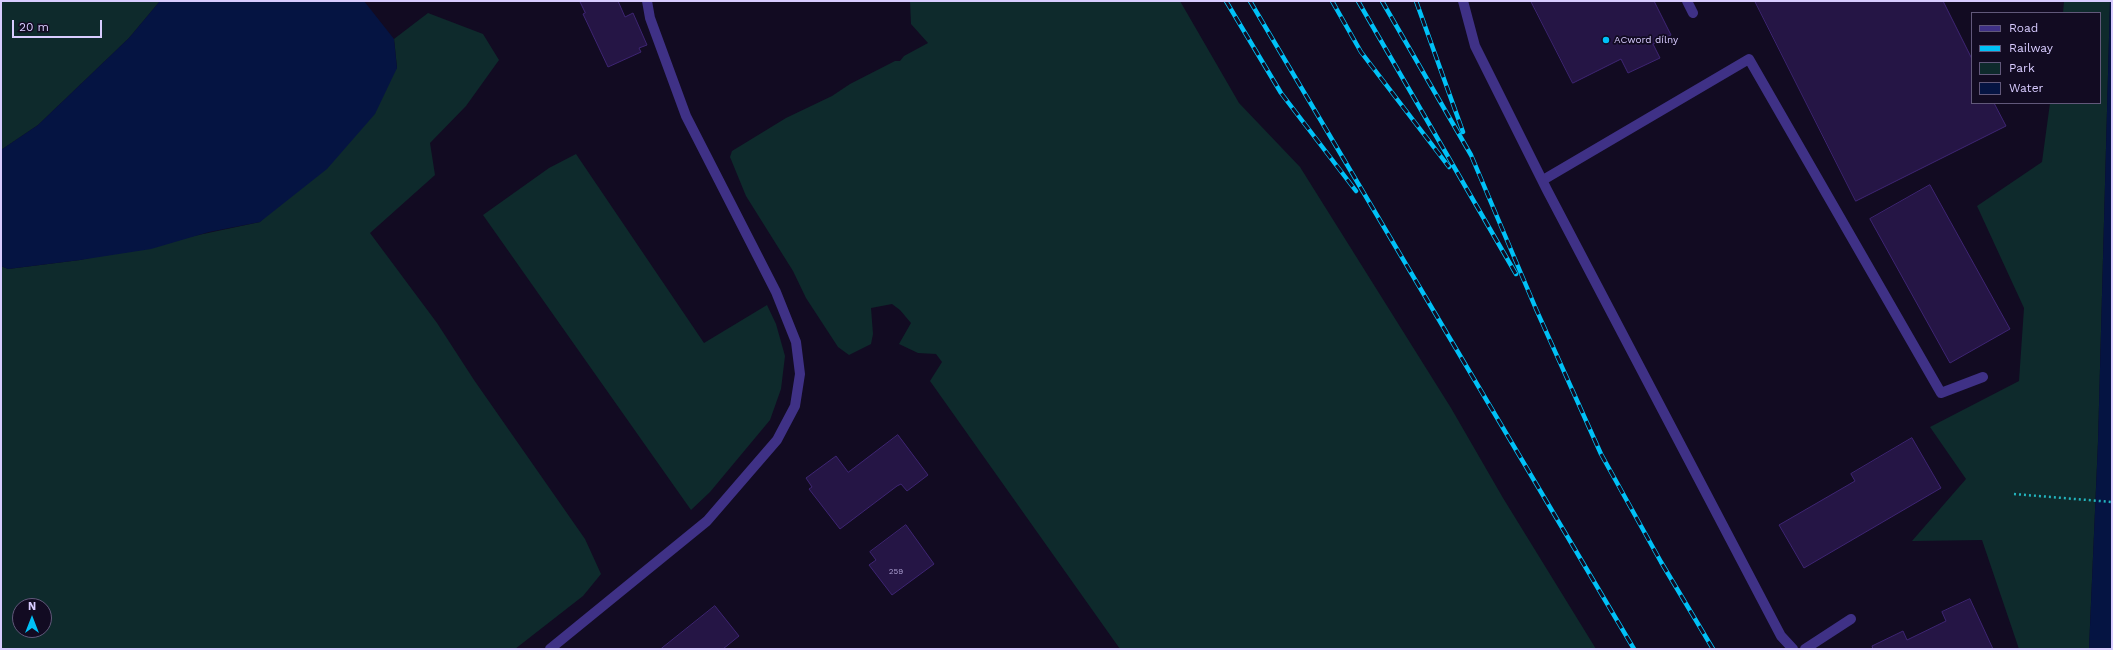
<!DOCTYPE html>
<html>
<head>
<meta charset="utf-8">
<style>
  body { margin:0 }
  #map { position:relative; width:2113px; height:650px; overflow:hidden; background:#120b22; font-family:"Work Sans",sans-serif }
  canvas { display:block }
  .frame { position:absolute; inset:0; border:2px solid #d8ccff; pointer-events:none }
  .legend { position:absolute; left:1971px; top:12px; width:130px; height:92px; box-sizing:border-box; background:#120b22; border:1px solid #61587a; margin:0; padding:5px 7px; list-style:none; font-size:12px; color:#d8ccff }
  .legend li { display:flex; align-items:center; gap:8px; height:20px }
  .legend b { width:20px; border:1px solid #61587a }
  .north { position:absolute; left:12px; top:598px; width:40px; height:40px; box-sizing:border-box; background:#120b22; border:1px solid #61587a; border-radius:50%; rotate:0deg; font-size:11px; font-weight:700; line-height:16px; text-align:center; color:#d8ccff }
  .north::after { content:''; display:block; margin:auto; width:14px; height:18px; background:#00c1f7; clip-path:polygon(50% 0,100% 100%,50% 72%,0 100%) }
  .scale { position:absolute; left:12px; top:20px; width:90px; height:18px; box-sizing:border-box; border:2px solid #d8ccff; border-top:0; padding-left:5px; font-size:12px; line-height:14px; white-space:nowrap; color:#d8ccff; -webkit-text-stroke:3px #120b22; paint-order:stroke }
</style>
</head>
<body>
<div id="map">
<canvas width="2113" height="650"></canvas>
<div class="frame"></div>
<ul class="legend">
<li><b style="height:5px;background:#3f3186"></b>Road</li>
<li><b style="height:5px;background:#00c1f7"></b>Railway</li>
<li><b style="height:11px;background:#0e2a2c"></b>Park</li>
<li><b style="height:11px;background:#051442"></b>Water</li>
</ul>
<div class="north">N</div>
<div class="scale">20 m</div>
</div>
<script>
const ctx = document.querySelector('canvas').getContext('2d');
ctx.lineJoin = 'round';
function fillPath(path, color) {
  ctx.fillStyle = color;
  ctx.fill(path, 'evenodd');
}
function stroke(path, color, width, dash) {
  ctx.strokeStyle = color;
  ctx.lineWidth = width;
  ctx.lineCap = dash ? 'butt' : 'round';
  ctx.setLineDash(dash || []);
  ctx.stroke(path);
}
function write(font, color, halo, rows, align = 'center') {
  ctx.font = font + ' "Work Sans",sans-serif';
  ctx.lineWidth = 3.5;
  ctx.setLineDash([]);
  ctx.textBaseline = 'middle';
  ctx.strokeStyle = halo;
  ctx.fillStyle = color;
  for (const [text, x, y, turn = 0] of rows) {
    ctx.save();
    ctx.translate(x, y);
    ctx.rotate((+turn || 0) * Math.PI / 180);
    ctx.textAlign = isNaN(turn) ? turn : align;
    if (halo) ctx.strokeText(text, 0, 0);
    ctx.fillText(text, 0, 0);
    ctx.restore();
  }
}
const green = new Path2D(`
  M1,1H160L129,38L38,125L1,150Z
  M910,1H1180L1239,103L1300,167L1451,408L1503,498L1596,649H1120L930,381L942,362L936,354L918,353L899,344L911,323L900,310L892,304L871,308L873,334L871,344L849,355L838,347L806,298L793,271L746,196L730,157L732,151L786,118L832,96L850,84L895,61H900L904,56L928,43L911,24Z
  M2064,1H2110L2098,442L2089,649H2019L1982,540L1912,541L1966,479L1930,427L2019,381L2024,308L1977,206L2042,162L2050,103H2100V13H2063Z
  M428,13L483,34L499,60L466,106L430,143L435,175L370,233L437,323L474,380L585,539L601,574L583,596L515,649H1V266L8,269L80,260L260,222L397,68L394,39ZM20,606H44V630H20Z
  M576,154L704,343L767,305L776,324L785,356L781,389L770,420L710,492L691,510L483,215L549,168Z`);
const water = new Path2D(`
  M160,1H364L394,39L397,68L375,114L327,169L260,222L209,232L151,249L80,260L8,269L1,266V150L38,125L129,38Z
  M2110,1H2112V649H2089L2098,442Z`);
const building = new Path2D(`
  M580,1H618L625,17L633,13L647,45L639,48L641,52L608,67L583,14L585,13Z
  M1531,1H1654L1671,35L1653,44L1660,58L1628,73L1621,59L1573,83Z
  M1755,1H1943L1972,59V103H1994L2006,126L1856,201Z
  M1930,185L2010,329L1950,363L1870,219Z
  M898,435L928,475L907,491L901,484L897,486L840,529L809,489L812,487L806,478L836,456L848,472Z
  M1912,438L1941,488L1804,568L1779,525L1855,481L1851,474Z
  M906,525L934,564L892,595L869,565L876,560L870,552Z
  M1970,599L1993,649H1873L1872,646L1903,631L1907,640L1946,621L1942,612Z
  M715,606L739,636L723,649H661Z`);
const path = new Path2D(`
  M2014,494L2112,502`);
const minor = new Path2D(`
  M1463,1L1475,46L1547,190L1781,636L1793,649
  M1687,1L1693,13
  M1543,180L1749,59L1941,393L1983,377
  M550,649L707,521L777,440L795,406L800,374L796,342L776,292L686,116L650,18L647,1
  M1805,649L1851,619`);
const rail = new Path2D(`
  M1226,1L1281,93L1356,191
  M1250,1L1634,649
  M1332,1L1361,52L1449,167
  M1358,1L1516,274
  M1382,1L1471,155L1536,309L1601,454L1661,562L1713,649
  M1416,1L1463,132`);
const markers = [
  [1606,40,4,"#00c1f7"]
];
const numberNames = [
  ["259",896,572]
];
const poiNames = [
  ["ACword dílny",1614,40]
];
fillPath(green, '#0e2a2c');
fillPath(water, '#051442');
fillPath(building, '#251545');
stroke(building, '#3e2573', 1);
stroke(path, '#22b4bd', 2.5, [2, 3]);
stroke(minor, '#3f3186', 10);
stroke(rail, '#00c1f7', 4.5);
stroke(rail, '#120b22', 3, [9]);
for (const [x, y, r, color] of markers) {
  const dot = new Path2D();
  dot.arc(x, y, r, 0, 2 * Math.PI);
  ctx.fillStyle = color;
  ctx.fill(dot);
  stroke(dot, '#120b22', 1.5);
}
write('8px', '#ab9ed0', null, numberNames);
write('10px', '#d8ccff', '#120b22', poiNames, 'left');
</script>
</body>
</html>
